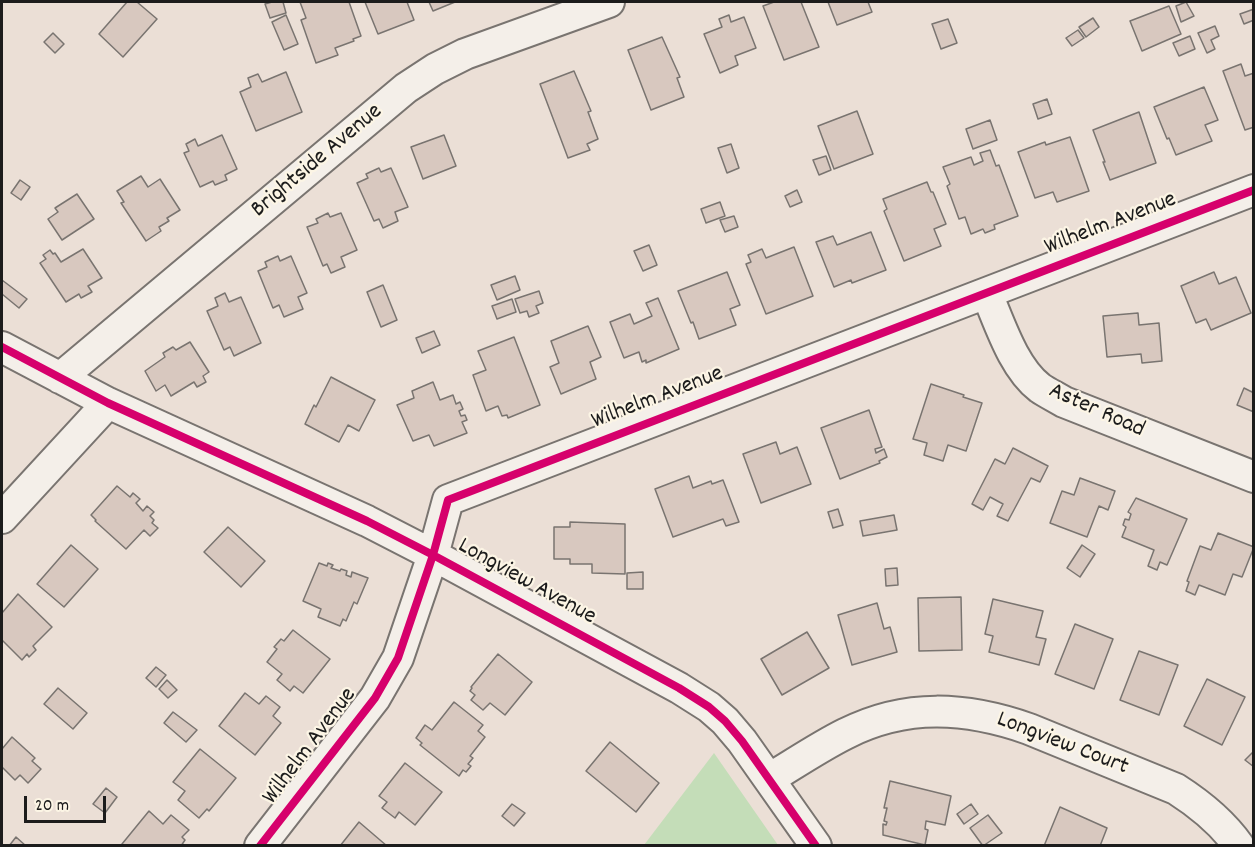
<!DOCTYPE html>
<html>
<head>
<meta charset="utf-8">
<style>
  body { margin:0 }
  #map { position:relative; width:1255px; height:847px; overflow:hidden; background:#ebdfd6; font-family:Dekko,sans-serif }
  canvas { display:block }
  .frame { position:absolute; inset:0; border:3px solid #1c1c1c; pointer-events:none }
  .scale { position:absolute; left:24px; top:796px; width:82px; height:27px; box-sizing:border-box; border:3px solid #1c1c1c; border-top:0; padding-left:8px; font-size:18px; line-height:21px; white-space:nowrap; color:#1c1c1c; -webkit-text-stroke:4px #fcf5e5; paint-order:stroke }
</style>
</head>
<body>
<div id="map">
<canvas width="1255" height="847"></canvas>
<div class="frame"></div>
<div class="scale">20 m</div>
</div>
<script>
const ctx = document.querySelector('canvas').getContext('2d');
ctx.lineJoin = 'round';
function fillPath(path, color) {
  ctx.fillStyle = color;
  ctx.fill(path, 'evenodd');
}
function stroke(path, color, width, dash) {
  ctx.strokeStyle = color;
  ctx.lineWidth = width;
  ctx.lineCap = dash ? 'butt' : 'round';
  ctx.setLineDash(dash || []);
  ctx.stroke(path);
}
function write(font, color, halo, rows, align = 'center') {
  ctx.font = font + ' Dekko,sans-serif';
  ctx.lineWidth = 4.5;
  ctx.setLineDash([]);
  ctx.textBaseline = 'middle';
  ctx.strokeStyle = halo;
  ctx.fillStyle = color;
  for (const [text, x, y, turn = 0] of rows) {
    ctx.save();
    ctx.translate(x, y);
    ctx.rotate((+turn || 0) * Math.PI / 180);
    ctx.textAlign = isNaN(turn) ? turn : align;
    if (halo) ctx.strokeText(text, 0, 0);
    ctx.fillText(text, 0, 0);
    ctx.restore();
  }
}
const green = new Path2D(`
  M714,753L778,845H644Z`);
const building = new Path2D(`
  M127,2H137L157,19L123,57L99,34Z
  M272,2H283L286,13L270,18L265,4Z
  M300,2H349L361,36L353,39L354,41L335,48L338,55L316,63L301,20L306,18Z
  M365,2H407L414,20L378,34Z
  M429,2H455L433,11Z
  M774,2H801L819,47L784,60L763,6Z
  M828,2H868L872,12L837,25Z
  M1186,2L1194,16L1181,22L1176,6Z
  M1169,6L1181,34L1142,51L1130,21Z
  M1254,9V20L1244,24L1240,14Z
  M286,15L298,44L284,50L272,22Z
  M729,15L731,22L744,17L756,48L735,56L738,65L720,73L704,34L722,27L719,19Z
  M1093,18L1099,27L1086,37L1079,27Z
  M948,19L957,43L941,49L932,24Z
  M1215,26L1219,36L1211,40L1215,49L1207,53L1198,33Z
  M1078,30L1084,38L1072,46L1066,38Z
  M53,33L64,44L55,53L44,42Z
  M1190,36L1195,49L1179,56L1173,43Z
  M662,37L680,77L677,78L684,97L651,110L628,50Z
  M1241,64L1245,76L1254,73V127L1245,130L1223,71Z
  M574,71L591,111L588,112L598,139L587,144L590,150L568,158L540,84Z
  M286,72L302,112L256,131L240,92L251,87L248,78L258,74L262,82Z
  M1204,87L1218,120L1205,125L1212,141L1176,155L1169,138L1167,139L1154,107Z
  M1047,99L1052,114L1038,119L1033,104Z
  M857,111L873,154L834,169L818,126Z
  M1139,112L1156,163L1110,180L1103,162H1105L1093,130Z
  M990,120L997,140L973,149L966,129Z
  M222,135L237,169L225,175L227,180L215,185L213,181L200,187L184,153L189,151L186,144L195,139L198,146Z
  M444,135L456,166L423,179L411,147Z
  M1070,137L1089,191L1057,202L1053,192L1035,198L1018,152L1045,142L1046,145Z
  M731,144L739,168L727,173L718,148Z
  M990,150L996,166L999,165L1018,216L994,225L995,229L985,233L983,229L971,234L965,217L959,219L947,186L950,184L943,167L971,157L974,165L983,161L980,153Z
  M826,156L831,170L819,175L813,160Z
  M379,168L381,172L391,168L408,207L395,212L398,221L383,228L379,219L374,221L357,183L368,178L366,174Z
  M141,176L148,187L160,179L180,210L167,218L169,221L159,227L161,231L146,241L121,203L124,202L117,191Z
  M20,180L30,187L21,200L11,193Z
  M927,182L931,192H933L946,224L934,229L941,246L904,261L884,211L887,209L883,199Z
  M797,190L802,202L790,207L785,196Z
  M77,194L94,219L62,240L48,219L58,212L55,208Z
  M720,202L725,216L706,223L701,209Z
  M328,213L330,217L341,213L357,250L341,257L345,267L331,273L327,264L323,266L307,227L318,223L316,219Z
  M734,216L738,227L725,232L720,220Z
  M871,232L886,270L852,283L851,280L834,287L816,242L833,236L837,245Z
  M649,245L657,265L643,271L634,251Z
  M794,247L813,296L766,314L746,264L751,262L748,255L762,249L766,258Z
  M83,249L102,278L88,286L92,292L81,298L79,294L66,302L40,263L46,259L43,255L50,250L53,254L55,253L61,262Z
  M278,256L280,261L291,256L307,293L298,297L303,309L284,317L279,305L273,308L258,271L267,267L265,262Z
  M727,272L740,305L730,309L736,325L699,339L693,322L691,323L678,291Z
  M1214,272L1219,284L1236,277L1251,313L1211,330L1206,319L1196,323L1181,286Z
  M515,276L520,290L497,300L491,285Z
  M2,280L27,299L19,308L2,294Z
  M383,285L397,320L381,327L367,292Z
  M539,291L543,303L536,306L539,313L529,317L527,311L520,313L515,299Z
  M225,293L229,302L241,297L261,343L234,356L230,347L224,350L207,311L218,306L215,298Z
  M658,298L679,349L646,363V360L642,362L639,352L624,358L610,322L630,314L634,324L652,316L646,303Z
  M512,299L516,312L497,319L492,306Z
  M1138,313L1139,325L1159,323L1162,361L1142,363L1141,354L1107,357L1103,316Z
  M588,326L601,357L590,362L596,379L561,394L550,367L559,363L551,341Z
  M434,331L440,345L422,353L416,338Z
  M514,337L540,405L508,418L507,415L502,416L498,406L486,411L473,375L486,370L478,351Z
  M190,342L209,372L203,376L206,382L197,387L194,382L171,396L165,385L156,391L145,371L165,357L163,353L173,347L176,350Z
  M331,377L375,400L359,431L348,425L339,442L305,424L314,405L316,407Z
  M433,382L440,400L453,395L456,404L460,402L463,409L459,411L461,416L465,415L467,420L462,422L467,433L434,446L429,435L413,441L397,405L414,398L412,391Z
  M931,384L964,395L963,397L982,403L966,451L948,445L943,461L924,455L927,443L913,439Z
  M1244,388L1252,392L1254,389V412L1237,405Z
  M869,410L882,447L875,449L876,453L884,449L887,457L879,461L880,463L840,479L821,428Z
  M776,442L780,454L797,447L811,484L761,503L743,454Z
  M1013,448L1048,466L1040,482L1031,478L1008,521L997,516L1003,504L990,497L983,510L972,504L995,459L1005,464Z
  M689,476L693,488L711,481L712,484L723,480L739,522L726,526L723,519L673,537L655,489Z
  M1080,478L1115,491L1108,510L1099,506L1087,537L1050,523L1062,491L1074,495Z
  M117,486L130,497L133,493L140,499L136,503L143,511L147,506L154,512L150,516L154,520L152,523L158,528L150,536L144,530L126,549L95,521L96,520L91,515Z
  M1136,498L1187,519L1167,565L1160,562L1157,570L1148,566L1154,550L1122,537L1126,527L1123,525L1125,519L1129,520L1131,514L1128,512Z
  M838,509L843,525L833,528L828,512Z
  M894,515L897,530L863,536L860,521Z
  M570,522L625,524V574L592,573V564H570V559H554V527H570Z
  M228,527L265,561L241,587L204,552Z
  M1218,533L1254,547L1242,577L1233,574L1225,595L1199,585L1195,595L1186,591L1189,582L1187,581L1200,546L1211,550Z
  M71,545L98,569L64,607L37,584Z
  M1082,545L1095,554L1080,577L1067,568Z
  M319,563L327,566L328,563L333,565L331,568L340,571L341,569L347,571L346,575L351,577L352,572L368,578L357,604L354,602L346,621L343,619L340,626L318,617L321,609L303,601Z
  M897,568L898,585L886,586L885,569Z
  M643,572V589H627V573Z
  M18,594L52,627L33,646L36,650L29,657L27,654L22,660L2,640V613Z
  M961,597L962,650L919,651L918,598Z
  M993,599L1043,611L1036,637L1046,639L1039,665L989,652L993,636L985,634Z
  M877,603L884,629L890,627L897,652L852,665L838,615Z
  M1075,624L1113,639L1094,689L1055,674Z
  M293,630L330,659L303,693L294,686L290,691L277,680L282,674L267,662L277,649L274,647L281,639L284,641Z
  M807,632L829,668L782,695L761,659Z
  M1139,651L1178,665L1159,715L1120,700Z
  M498,654L532,682L505,715L490,703L483,710L471,700L475,695L470,691L472,688L471,687Z
  M156,667L166,675L156,687L146,678Z
  M1207,679L1245,697L1222,745L1184,726Z
  M167,680L177,690L168,698L159,689Z
  M58,688L87,713L73,729L44,704Z
  M245,693L259,704L266,696L280,707L273,716L281,723L255,755L219,726Z
  M454,702L483,725L478,731L485,737L470,756L473,758L468,764L471,766L466,772L463,770L459,776L420,745L422,743L416,738L425,725L432,730Z
  M173,712L197,730L186,742L164,723Z
  M12,737L35,758L32,761L41,769L28,783L20,775L15,780L2,767V749Z
  M610,742L659,783L636,812L586,771Z
  M200,749L236,778L209,811L207,809L199,818L178,800L185,791L173,782Z
  M1254,751V767L1245,760Z
  M405,763L442,792L415,825L399,812L395,818L382,808L387,802L379,796Z
  M890,781L951,796L945,825L926,821L925,829L928,830L925,845L883,835V824L886,825L887,822L884,821L887,808H884Z
  M106,788L117,797L105,813L93,804Z
  M512,804L525,813L514,826L502,816Z
  M971,804L978,814L964,824L957,814Z
  M1060,807L1107,828L1100,846H1044Z
  M149,811L163,824L171,815L189,830L182,837L185,840L181,846H124L122,844Z
  M988,815L1002,833L983,846L970,828Z
  M359,822L387,846H340Z
  M16,837L26,846H9Z`);
const minor = new Path2D(`
  M987,294C1000,324 1013,367 1040,388C1047,393 1056,397 1064,402L1254,477
  M2,347L108,403L367,521L433,555L679,688L709,707L725,721L742,741L816,846
  M60,378L406,88L435,69L465,54L609,2
  M2,518L108,403
  M769,779C794,764 819,747 845,734C906,703 966,707 1029,729L1176,789C1201,805 1222,822 1239,846
  M260,846L375,698L398,658L433,555L448,500L1254,190`);
const cycleway = new Path2D(`
  M2,347L108,403L367,521L433,555L679,688L709,707L725,721L742,741L816,846
  M260,846L375,698L398,658L433,555L448,500L1254,190`);
const streetNames = [
  ["Brightside Avenue",318,162,-40],
  ["Wilhelm Avenue",1111,225,-21],
  ["Wilhelm Avenue",658,399,-21],
  ["Aster Road",1096,412,24],
  ["Longview Avenue",526,583,29],
  ["Longview Court",1062,745,21],
  ["Wilhelm Avenue",311,747,-53]
];
fillPath(green, '#c4ddb8');
fillPath(building, '#d8c8bf');
stroke(building, '#797470', 1.5);
stroke(minor, '#797470', 34);
stroke(minor, '#f4efe9', 30);
stroke(cycleway, '#d6006c', 8);
write('24px', '#1c1c1c', '#fcf5e5', streetNames);
</script>
</body>
</html>
